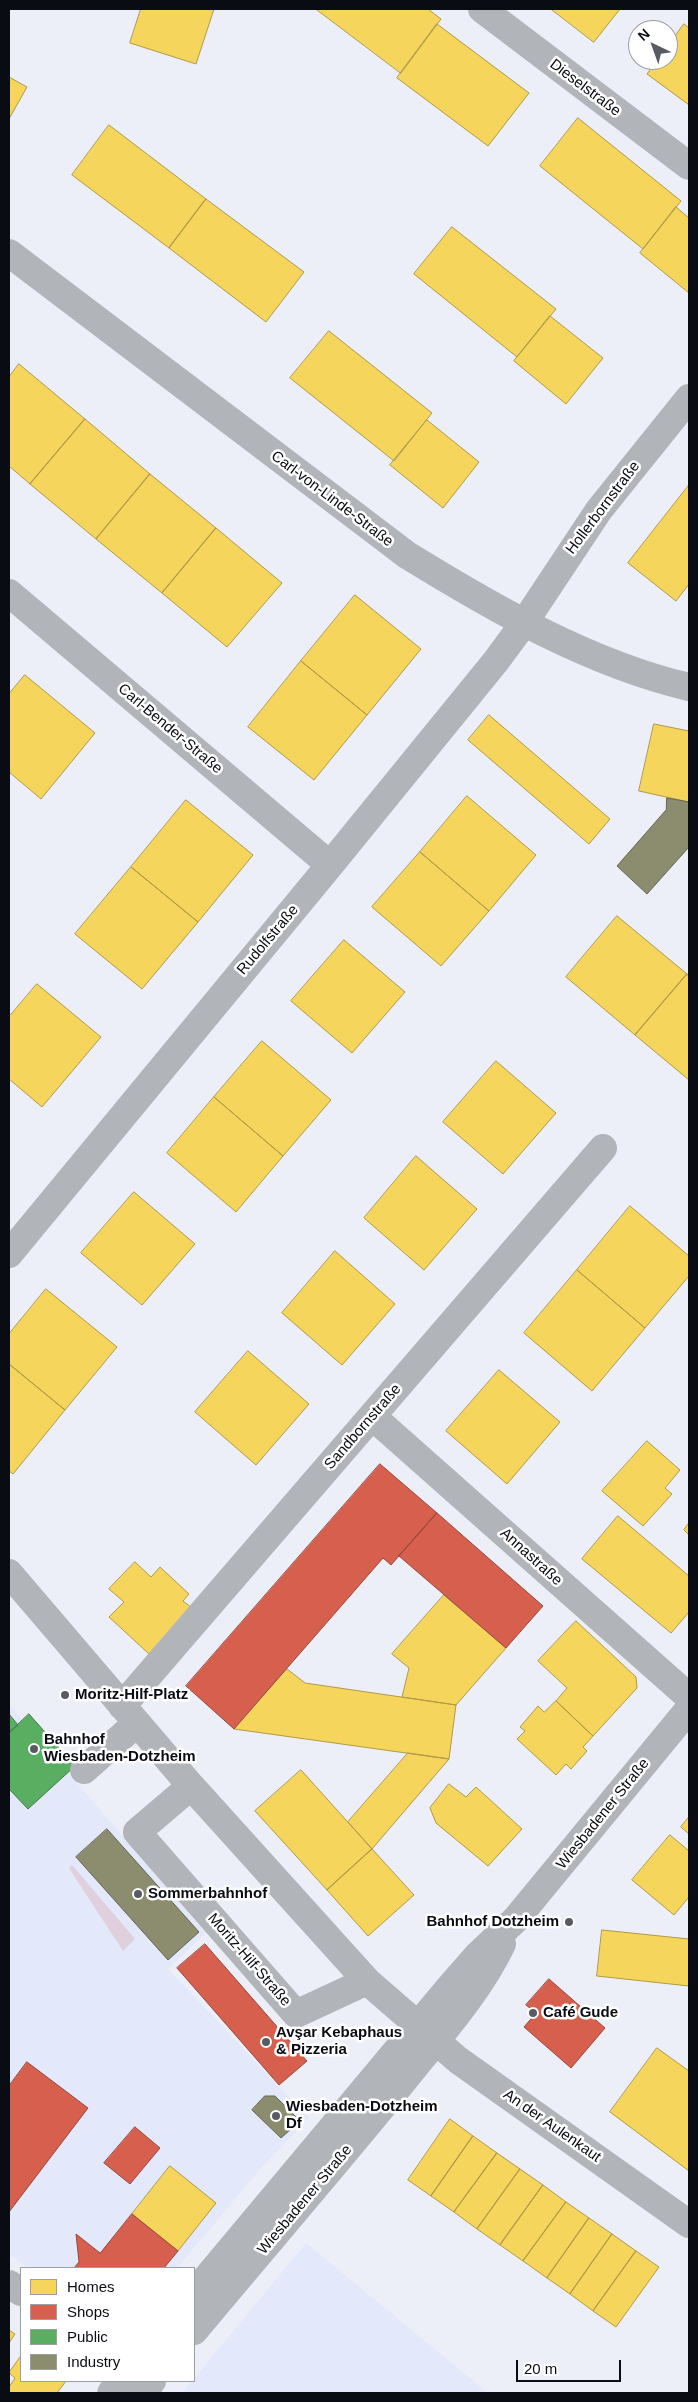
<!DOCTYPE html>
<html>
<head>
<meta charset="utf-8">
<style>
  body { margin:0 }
  #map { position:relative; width:698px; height:2402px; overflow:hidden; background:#edeff8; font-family:Helvetica,sans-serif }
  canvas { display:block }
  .frame { position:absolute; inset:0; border:10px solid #0a0c14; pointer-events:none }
  .legend { position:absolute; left:20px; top:2267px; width:175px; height:115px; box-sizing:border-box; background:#fff; border:1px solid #9d9ea1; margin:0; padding:6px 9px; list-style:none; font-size:15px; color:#0a0c14 }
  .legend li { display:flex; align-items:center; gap:10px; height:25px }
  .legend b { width:25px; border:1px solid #9d9ea1 }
  .north { position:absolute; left:628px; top:20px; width:50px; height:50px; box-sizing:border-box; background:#fff; border:1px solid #9d9ea1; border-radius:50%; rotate:318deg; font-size:14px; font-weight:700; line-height:20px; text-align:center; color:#0a0c14 }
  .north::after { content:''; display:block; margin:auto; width:18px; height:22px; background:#595b64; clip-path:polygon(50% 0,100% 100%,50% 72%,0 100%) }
  .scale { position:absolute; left:516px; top:2360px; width:105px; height:22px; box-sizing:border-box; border:2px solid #0a0c14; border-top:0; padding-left:6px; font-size:15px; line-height:18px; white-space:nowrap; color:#0a0c14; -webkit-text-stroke:4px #fff; paint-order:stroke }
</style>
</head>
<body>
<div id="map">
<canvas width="698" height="2402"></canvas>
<div class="frame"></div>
<ul class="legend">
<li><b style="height:14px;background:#f6d55c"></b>Homes</li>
<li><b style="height:14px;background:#d6604d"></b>Shops</li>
<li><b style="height:14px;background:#5aae61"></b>Public</li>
<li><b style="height:14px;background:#8c8c6e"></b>Industry</li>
</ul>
<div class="north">N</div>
<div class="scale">20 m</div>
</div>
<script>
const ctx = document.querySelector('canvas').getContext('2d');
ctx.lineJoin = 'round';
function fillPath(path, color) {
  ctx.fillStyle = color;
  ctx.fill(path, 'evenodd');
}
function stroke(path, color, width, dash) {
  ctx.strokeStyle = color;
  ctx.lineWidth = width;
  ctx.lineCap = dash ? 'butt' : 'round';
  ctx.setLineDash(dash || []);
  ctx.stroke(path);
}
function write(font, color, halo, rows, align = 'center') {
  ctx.font = font + ' Helvetica,sans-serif';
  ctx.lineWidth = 5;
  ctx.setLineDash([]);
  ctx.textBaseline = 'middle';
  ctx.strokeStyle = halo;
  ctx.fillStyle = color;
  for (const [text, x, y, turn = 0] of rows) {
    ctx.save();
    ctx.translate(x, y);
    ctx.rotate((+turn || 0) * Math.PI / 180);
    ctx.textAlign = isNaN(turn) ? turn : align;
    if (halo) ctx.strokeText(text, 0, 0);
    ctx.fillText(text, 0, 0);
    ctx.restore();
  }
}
const built = new Path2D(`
  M9,1704L206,1933L168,1969L309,2118L263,2166L177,2268H28L9,2254Z
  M306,2243L488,2393H182Z`);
const green = new Path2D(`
  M72,1865L135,1939L123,1951L69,1868Z`);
const homes = new Path2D(`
  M141,9H214L196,64L130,43Z
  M316,9H428L441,19L401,73Z
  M551,9H620L594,42Z
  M437,24L529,93L488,146L397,78Z
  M684,24L689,28V105L647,74L657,60H668V46Z
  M9,77L27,87L9,119Z
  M578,118L681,201L643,249L540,166Z
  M109,125L206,199L169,248L72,175Z
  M206,199L304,272L266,322L169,248Z
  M676,207L689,218V293L640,253Z
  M452,227L556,309L517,357L414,274Z
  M550,316L603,358L566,404L514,361Z
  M329,331L432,413L394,461L290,378Z
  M19,364L85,419L30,484L9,466V377Z
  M85,419L150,474L96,539L30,484Z
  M427,420L479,462L443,508L390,465Z
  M150,474L216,528L162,593L96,539Z
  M689,485V584L676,601L628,563Z
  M216,528L282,583L227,647L162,593Z
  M355,595L421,649L367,715L301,661Z
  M301,661L367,715L314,780L248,727Z
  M25,675L95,733L41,799L9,772V694Z
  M489,715L610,819L589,844L468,740Z
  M654,724L689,731V802L639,791Z
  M467,796L536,855L489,911L420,852Z
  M186,800L253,855L198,922L131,867Z
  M420,852L489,911L441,966L372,907Z
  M131,867L198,922L142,989L75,934Z
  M617,916L687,974L635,1035L566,977Z
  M344,940L405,992L352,1053L291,1001Z
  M687,974L689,977V1080L635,1035Z
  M37,984L101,1037L42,1107L9,1079V1017Z
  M262,1041L331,1100L283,1156L214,1097Z
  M496,1061L556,1113L503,1174L443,1122Z
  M214,1097L283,1156L236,1212L167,1153Z
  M416,1156L477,1209L424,1270L364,1218Z
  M134,1192L195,1244L142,1305L81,1253Z
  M630,1206L689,1256V1276L645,1328L577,1270Z
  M335,1251L395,1304L342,1365L282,1313Z
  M577,1270L645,1328L592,1391L524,1333Z
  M46,1289L117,1347L65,1410L9,1364V1334Z
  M248,1351L309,1404L256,1465L195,1412Z
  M9,1364L65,1410L13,1474L9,1471Z
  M499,1370L560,1422L507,1484L446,1431Z
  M647,1441L680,1470L665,1488L672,1494L643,1526L602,1491Z
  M618,1516L689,1576V1612L671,1633L582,1559Z
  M689,1523V1535L684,1530Z
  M135,1562L151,1577L160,1567L189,1594L183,1601L192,1608L149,1654L109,1617L124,1602L109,1589Z
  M444,1595L506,1648L456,1705L402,1697L409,1668L392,1654Z
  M576,1621L636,1677L637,1688L593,1736L556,1701L567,1688L538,1661Z
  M287,1669L305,1683L456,1705L449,1759L234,1729Z
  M556,1701L593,1736L583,1747L587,1751L571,1769L566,1764L556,1775L517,1739L525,1731L520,1727L538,1706L544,1712Z
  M408,1753L449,1759L372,1849L348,1822Z
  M301,1770L372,1849L327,1890L255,1811Z
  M449,1784L466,1797L476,1787L522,1829L488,1866L436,1823L430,1808Z
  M689,1817V1834L681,1827Z
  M670,1835L689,1851V1897L674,1915L632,1880Z
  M372,1849L414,1895L368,1936L327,1890Z
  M602,1930L689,1939V1986L597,1976Z
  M657,2048L689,2071V2171L610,2112Z
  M450,2119L473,2136L431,2196L408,2180Z
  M473,2136L497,2153L454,2212L431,2196Z
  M497,2153L520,2169L477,2229L454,2212Z
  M170,2166L216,2203L178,2251L132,2214Z
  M520,2169L543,2185L500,2245L477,2229Z
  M543,2185L566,2202L523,2261L500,2245Z
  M566,2202L589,2218L547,2278L523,2261Z
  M589,2218L612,2234L570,2294L547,2278Z
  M612,2234L636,2251L593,2311L570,2294Z
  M636,2251L659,2267L616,2327L593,2311Z
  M9,2330L15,2334L9,2343Z
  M21,2356V2381H66L57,2393H9V2387L15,2378L9,2373Z`);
const shops = new Path2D(`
  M380,1464L437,1513L391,1565L383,1558L234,1729L186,1686Z
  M437,1513L543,1606L506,1648L399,1556Z
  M205,1944L307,2061L279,2085L177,1968Z
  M549,1979L605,2028L571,2068L524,2027L536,2013L526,2005Z
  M27,2062L88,2108L9,2212V2086Z
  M135,2127L160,2148L130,2184L104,2163Z
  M132,2214L178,2251L164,2268H74L79,2262L76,2234L100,2253Z`);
const public = new Path2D(`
  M9,1714L18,1725L9,1733Z
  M29,1714L75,1766L28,1809L9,1789V1733Z`);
const industry = new Path2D(`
  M667,798L689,802V847L647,894L617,866L666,810Z
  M107,1829L199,1932L168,1960L76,1857Z
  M265,2096H275L300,2121L281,2138L252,2110Z`);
const minor = new Path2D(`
  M482,9L689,166
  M9,253L407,555C493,608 590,664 689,687
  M9,593L330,865
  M9,1254L330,865L496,661L524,623L599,510L689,398
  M373,1417L689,1697
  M9,1573L191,1786L367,1981L458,2060L689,2224
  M122,1706L603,1148
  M84,1770L137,1723
  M191,1786L137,1832L296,2014L367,1981
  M9,2284L21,2292
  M194,2293L449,1988L477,1956L516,1919L689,1709
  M194,2331C264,2247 336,2164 405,2079C439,2036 478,1994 502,1944
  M111,2393L120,2381
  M142,2393L152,2381`);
const markers = [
  [65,1695,5,"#595b64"],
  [34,1749,5,"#595b64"],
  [138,1894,5,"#595b64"],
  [569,1922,5,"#595b64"],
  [533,2013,5,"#595b64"],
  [266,2042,5,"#595b64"],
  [276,2116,5,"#595b64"]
];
const streetNames = [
  ["Dieselstraße",585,88,37],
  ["Carl-von-Linde-Straße",332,499,37],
  ["Hollerbornstraße",603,508,-53],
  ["Carl-Bender-Straße",170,729,40],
  ["Rudolfstraße",268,940,-50],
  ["Sandbornstraße",363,1427,-49],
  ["Annastraße",531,1557,42],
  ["Wiesbadener Straße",603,1814,-51],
  ["Moritz-Hilf-Straße",249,1960,49],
  ["An der Aulenkaut",552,2126,35],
  ["Wiesbadener Straße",305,2200,-50]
];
const poiNames = [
  ["Moritz-Hilf-Platz",75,1695],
  ["Bahnhof",44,1740],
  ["Wiesbaden-Dotzheim",44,1757],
  ["Sommerbahnhof",148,1894],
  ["Bahnhof Dotzheim",559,1922,"right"],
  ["Café Gude",543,2013],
  ["Avşar Kebaphaus",276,2033],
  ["& Pizzeria",276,2050],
  ["Wiesbaden-Dotzheim",286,2107],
  ["Df",286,2124]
];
fillPath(built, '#e3e8fb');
fillPath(green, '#e0cfdd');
fillPath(homes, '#f6d55c');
stroke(homes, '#af9946', 1);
fillPath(shops, '#d6604d');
stroke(shops, '#99473c', 1);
fillPath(public, '#5aae61');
stroke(public, '#427d4a', 1);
fillPath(industry, '#8c8c6e');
stroke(industry, '#656653', 1);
stroke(minor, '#b1b4b9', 28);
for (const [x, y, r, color] of markers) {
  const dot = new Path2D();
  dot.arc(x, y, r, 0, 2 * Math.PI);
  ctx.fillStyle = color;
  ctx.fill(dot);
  stroke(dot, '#fff', 2);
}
write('15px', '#0a0c14', '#fff', streetNames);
write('bold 15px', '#0a0c14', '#fff', poiNames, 'left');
</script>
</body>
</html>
